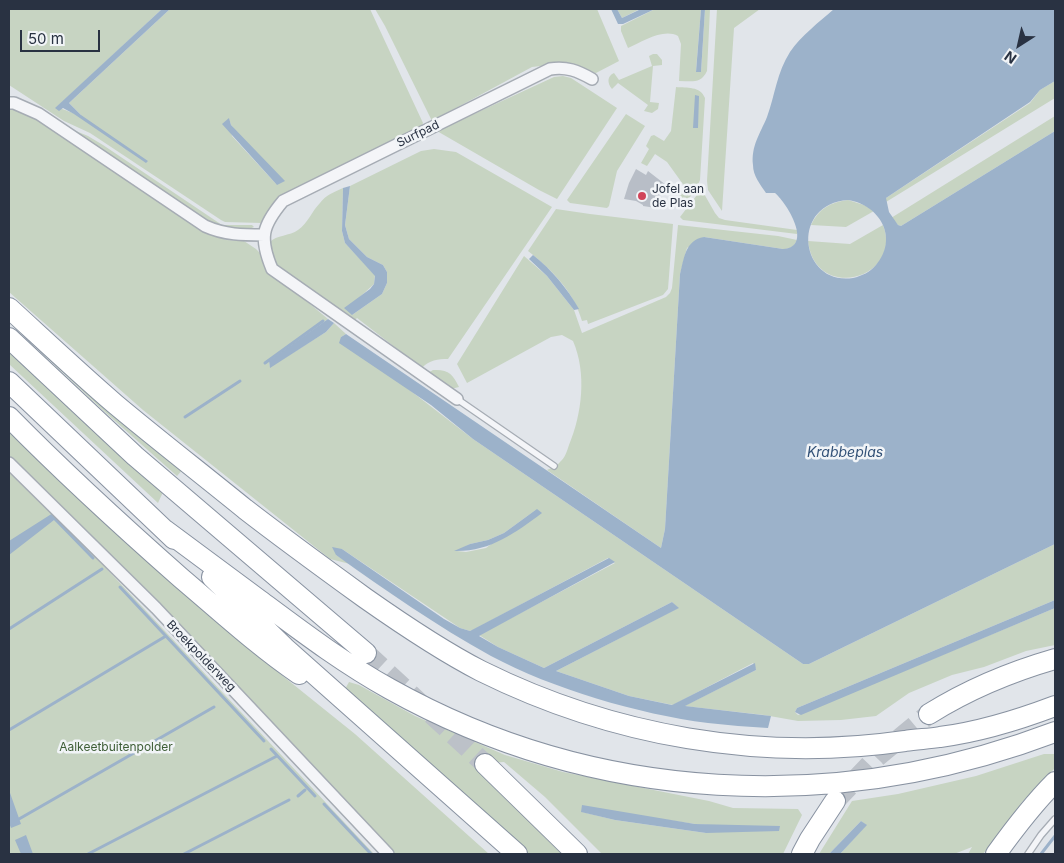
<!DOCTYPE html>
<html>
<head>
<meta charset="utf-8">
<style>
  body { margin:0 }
  #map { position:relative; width:1064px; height:863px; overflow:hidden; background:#e1e5ea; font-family:Inter,sans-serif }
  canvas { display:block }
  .frame { position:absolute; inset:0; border:10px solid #293242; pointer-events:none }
  .north { position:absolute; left:994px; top:20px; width:50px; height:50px; -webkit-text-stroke:4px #f1f4f7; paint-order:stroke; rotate:215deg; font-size:14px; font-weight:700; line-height:20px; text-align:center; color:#293242 }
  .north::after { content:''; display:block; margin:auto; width:18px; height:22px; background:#293242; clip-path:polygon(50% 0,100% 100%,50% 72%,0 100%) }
  .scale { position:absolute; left:20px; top:30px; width:80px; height:22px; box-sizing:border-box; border:2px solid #293242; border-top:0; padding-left:6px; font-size:15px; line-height:18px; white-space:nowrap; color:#293242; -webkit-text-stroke:4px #f1f4f7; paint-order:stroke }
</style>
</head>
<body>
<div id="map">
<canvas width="1064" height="863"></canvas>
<div class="frame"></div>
<div class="north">N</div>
<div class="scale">50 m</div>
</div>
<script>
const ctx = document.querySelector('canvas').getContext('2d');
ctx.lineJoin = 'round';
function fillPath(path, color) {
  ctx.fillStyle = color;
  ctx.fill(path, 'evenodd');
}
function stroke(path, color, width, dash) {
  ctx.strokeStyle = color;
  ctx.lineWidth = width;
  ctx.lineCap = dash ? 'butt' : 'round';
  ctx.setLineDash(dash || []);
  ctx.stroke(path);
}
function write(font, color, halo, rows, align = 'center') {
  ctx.font = font + ' Inter,sans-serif';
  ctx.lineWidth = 5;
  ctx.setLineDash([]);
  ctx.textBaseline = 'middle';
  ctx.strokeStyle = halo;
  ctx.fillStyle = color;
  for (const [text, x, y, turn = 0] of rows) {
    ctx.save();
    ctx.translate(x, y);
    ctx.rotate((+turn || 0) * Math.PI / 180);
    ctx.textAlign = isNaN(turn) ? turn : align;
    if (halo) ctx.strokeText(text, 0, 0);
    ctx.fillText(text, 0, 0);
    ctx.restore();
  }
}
const green = new Path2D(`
  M9,9H162L56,108C65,108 71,114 81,115L69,103L170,9H370L423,123L421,127L284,194L262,223L225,222L221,220L90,133L64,121L9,85ZM229,118L231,125L277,185L232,136Z
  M375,9H597L619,61L596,73L549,65L532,67L432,121L385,26Z
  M617,9H640L622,18Z
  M655,9H701L696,71L701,72L705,9H710L707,71C701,84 692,81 679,81L681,44L678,36C663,28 642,42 628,48L621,31V26Z
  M717,9H760L734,28L722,211L708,190L707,181Z
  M653,54H657L662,60V65L653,66L650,102L659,103L658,109L652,113L644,111L648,105L618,83L612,89C607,83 607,76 614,73L619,80L652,66L649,56Z
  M563,76L571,78L617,108L557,199L539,190L437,131L554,77Z
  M1055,81V98L886,202V198L1030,103L1040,90Z
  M676,87C687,88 700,86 705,98L700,180L696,189L684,205L676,199L685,187L667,162L655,154L647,166L641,163L649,149L646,146L651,136L654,135L664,141L671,131Z
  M9,108L18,110L39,120L199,229L226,240L244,241L256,249L260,253L269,274L298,294L328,319L269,361L270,367L326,332L334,323L346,334L341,337L473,439L803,664H809L1055,544V600L797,708L795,712L798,715L1055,608V645L1026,651L984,667L952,675L909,693L876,716L841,720L798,721L764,715L684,706L756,670L753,663L673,705L629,696L556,671L678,608L672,602L544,668L498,647L479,635L615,563L608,558L473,630L470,631L460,628L342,549L336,555L350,564L330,559L143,410L9,292ZM537,509L486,548L466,552L457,551L470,544L488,540L504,533Z
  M626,114L645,126L617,171L609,206L607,208L570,203L567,200Z
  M1055,116V131L901,226L898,225L891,218Z
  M71,129L88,136L103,145L222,225H252L254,227C241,234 223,227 210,223Z
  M434,149L456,152L552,207L448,359C438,359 429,360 422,368L357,318L353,322L281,273L271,258L270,242C276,235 290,236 298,230C308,223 312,211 320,203C326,195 334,192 343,188L342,231L345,243L375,275L374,284L360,297L352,315L382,294L387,283V272L383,265L367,257L349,239L345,225L350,186L421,151Z
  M700,191L703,192L715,213L719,218L725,220L797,230V234L683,220L680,217Z
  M848,200L864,205L874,211L846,227L811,225C818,209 831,202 848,200Z
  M556,209L590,214L673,224L668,289L663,295L588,324L587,320L582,321C574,292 552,270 528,251Z
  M678,225L778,236L797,240C794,247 790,249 783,249L704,237L687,248L680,274L665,529L661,548L547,470C551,468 557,466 560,462C565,458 567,451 569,445C582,414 587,373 573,341L562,335L551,337L467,383L457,364L524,256L547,276L574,310L582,333L666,297L670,293L672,288Z
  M883,225C904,279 815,303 808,241L850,244Z
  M9,318L184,468L177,476L106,413L17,330L9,322Z
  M9,348L163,492L158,503L9,364Z
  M433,370C448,369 453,374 459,387L451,389L428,373Z
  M9,431L253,652L355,734L489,854H395C268,720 143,584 9,457Z
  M9,471L53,513L51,522L58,517L374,854H9Z
  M349,682L359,685L415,716L505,755L563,772L709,801L733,808L798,809L802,815L783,854H602L545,797L504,762L474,764L564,854H526L344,691ZM582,812L639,816L695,824L724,826L706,833L615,820Z
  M1044,754H1055V768L1023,801L983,854H968L972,847L954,854H840L866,825L861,821L829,854H819L852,801L898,794L976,776Z`);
const water = new Path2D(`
  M162,9H170L69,103L81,115L148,161L146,163L74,114L63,108L59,111L55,108Z
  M611,9H617L622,18L641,9H655L623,24H618Z
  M701,9H705L701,72H696Z
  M834,9H1055V81L1040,90L1030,102L886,198L889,212L898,225L901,226L1055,131V544L809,664H803L473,439L431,405L339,343L341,337L346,334L661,548L665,529L680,274C684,259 685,240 704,237L783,249C814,247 787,203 775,193H766C760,184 753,176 753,165C751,146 760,134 767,117C775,95 777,72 790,52C801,36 819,22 834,9ZM848,200C880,205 899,238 876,265C870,272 862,276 853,278C800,286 789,204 848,200Z
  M695,95L699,96L698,128H693Z
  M229,118L231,125L285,181L277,185L222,124Z
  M350,186L345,225L349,239L367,257L383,265L387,272V283L382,294L352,315L344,308L370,289L374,284L375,276L345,243L342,231L343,188Z
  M533,255C552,270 567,288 579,309L574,310L547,276L529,259Z
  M328,319L334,323L326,332L270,368L269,361Z
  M537,509L542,513C515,533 490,552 454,551L470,544L488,540L504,533Z
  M53,513L58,517L9,555V541Z
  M332,547L342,549L444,619L460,628L470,631L609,558L615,562L479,636L498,647L544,668L672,602L679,608L556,671L629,696L672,705L755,663L756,670L685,706L771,716L768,728C748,727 728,725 708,723C638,714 553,689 491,656C437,626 386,591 336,555Z
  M1055,600V608L801,715L795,712L797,708Z
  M9,790L21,824L11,828L9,823Z
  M582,805L695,824L780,826L779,831L706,833L615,820L581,812Z
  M861,821L867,825L840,854H829Z
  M26,835L33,854H21L15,840Z`);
const stream = new Path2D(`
  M265,363L323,321
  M185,417L240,381
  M55,519L93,558
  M120,587L264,741
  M9,629L102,569
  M9,730L166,636
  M271,749L315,796
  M298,796L305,790
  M324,804L371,854
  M19,819L214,707
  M88,854L277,756
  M184,854L289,800
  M1041,854L1055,836`);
const building = new Path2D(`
  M636,169L646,175L648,171L666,185L660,193L656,208L643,206V205L636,201L624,199L629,183Z`);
const highwayTunnel = new Path2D(`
  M366,653L485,764
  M835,801L877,757L929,714`);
const lane = new Path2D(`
  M457,399L554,466
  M1028,854L1041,835L1055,819`);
const street = new Path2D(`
  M9,103H14L39,114L205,226C225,235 243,235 264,235
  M457,399L272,269C259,238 262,226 283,201L550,69C566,66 578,71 592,79
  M9,463L156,608L388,854`);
const highway = new Path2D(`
  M9,308C44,340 79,373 115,404C158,440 202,474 245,509C285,540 325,569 365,598C402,624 440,650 481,671C612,736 760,762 905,741C916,739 928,739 940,737C979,732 1018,720 1055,706
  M9,338L135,456L366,653
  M9,382L174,539
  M9,417C64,473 122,526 181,578C220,611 258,646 299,674
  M165,530C196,553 227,576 258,599C301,631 343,663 390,689C596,804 836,815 1055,732
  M212,577L285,648L517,854
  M929,714C969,689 1010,672 1055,659
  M485,764L577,854
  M802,854L810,839L835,801
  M996,854C1014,829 1033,804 1055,782`);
const markers = [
  [642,196,5,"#d1455a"]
];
const streetNames = [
  ["Surfpad",418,134,-26],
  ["Broekpolderweg",201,656,46]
];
const poiNames = [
  ["Jofel aan",652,189],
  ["de Plas",652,203]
];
const parkNames = [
  ["Aalkeetbuitenpolder",116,747]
];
const waterNames = [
  ["Krabbeplas",845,453]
];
fillPath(green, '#c7d4c2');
fillPath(water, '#9cb2ca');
stroke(stream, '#9cb2ca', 3);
fillPath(building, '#b8bec7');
stroke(highwayTunnel, '#bcc1c8', 20, [20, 10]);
stroke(lane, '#a6acb4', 8);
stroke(street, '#a6acb4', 14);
stroke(highway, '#8892a1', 22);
stroke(lane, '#f4f5f8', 5.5);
stroke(street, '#f4f5f8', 11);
stroke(highway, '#fff', 20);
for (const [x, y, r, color] of markers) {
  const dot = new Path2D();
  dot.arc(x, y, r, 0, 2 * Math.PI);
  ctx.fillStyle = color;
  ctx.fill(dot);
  stroke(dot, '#f1f4f7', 2);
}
write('12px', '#293242', '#f1f4f7', streetNames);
write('12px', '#293242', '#f1f4f7', poiNames, 'left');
write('12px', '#3e5e36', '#f1f4f7', parkNames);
write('italic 14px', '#325177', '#f1f4f7', waterNames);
</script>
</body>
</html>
